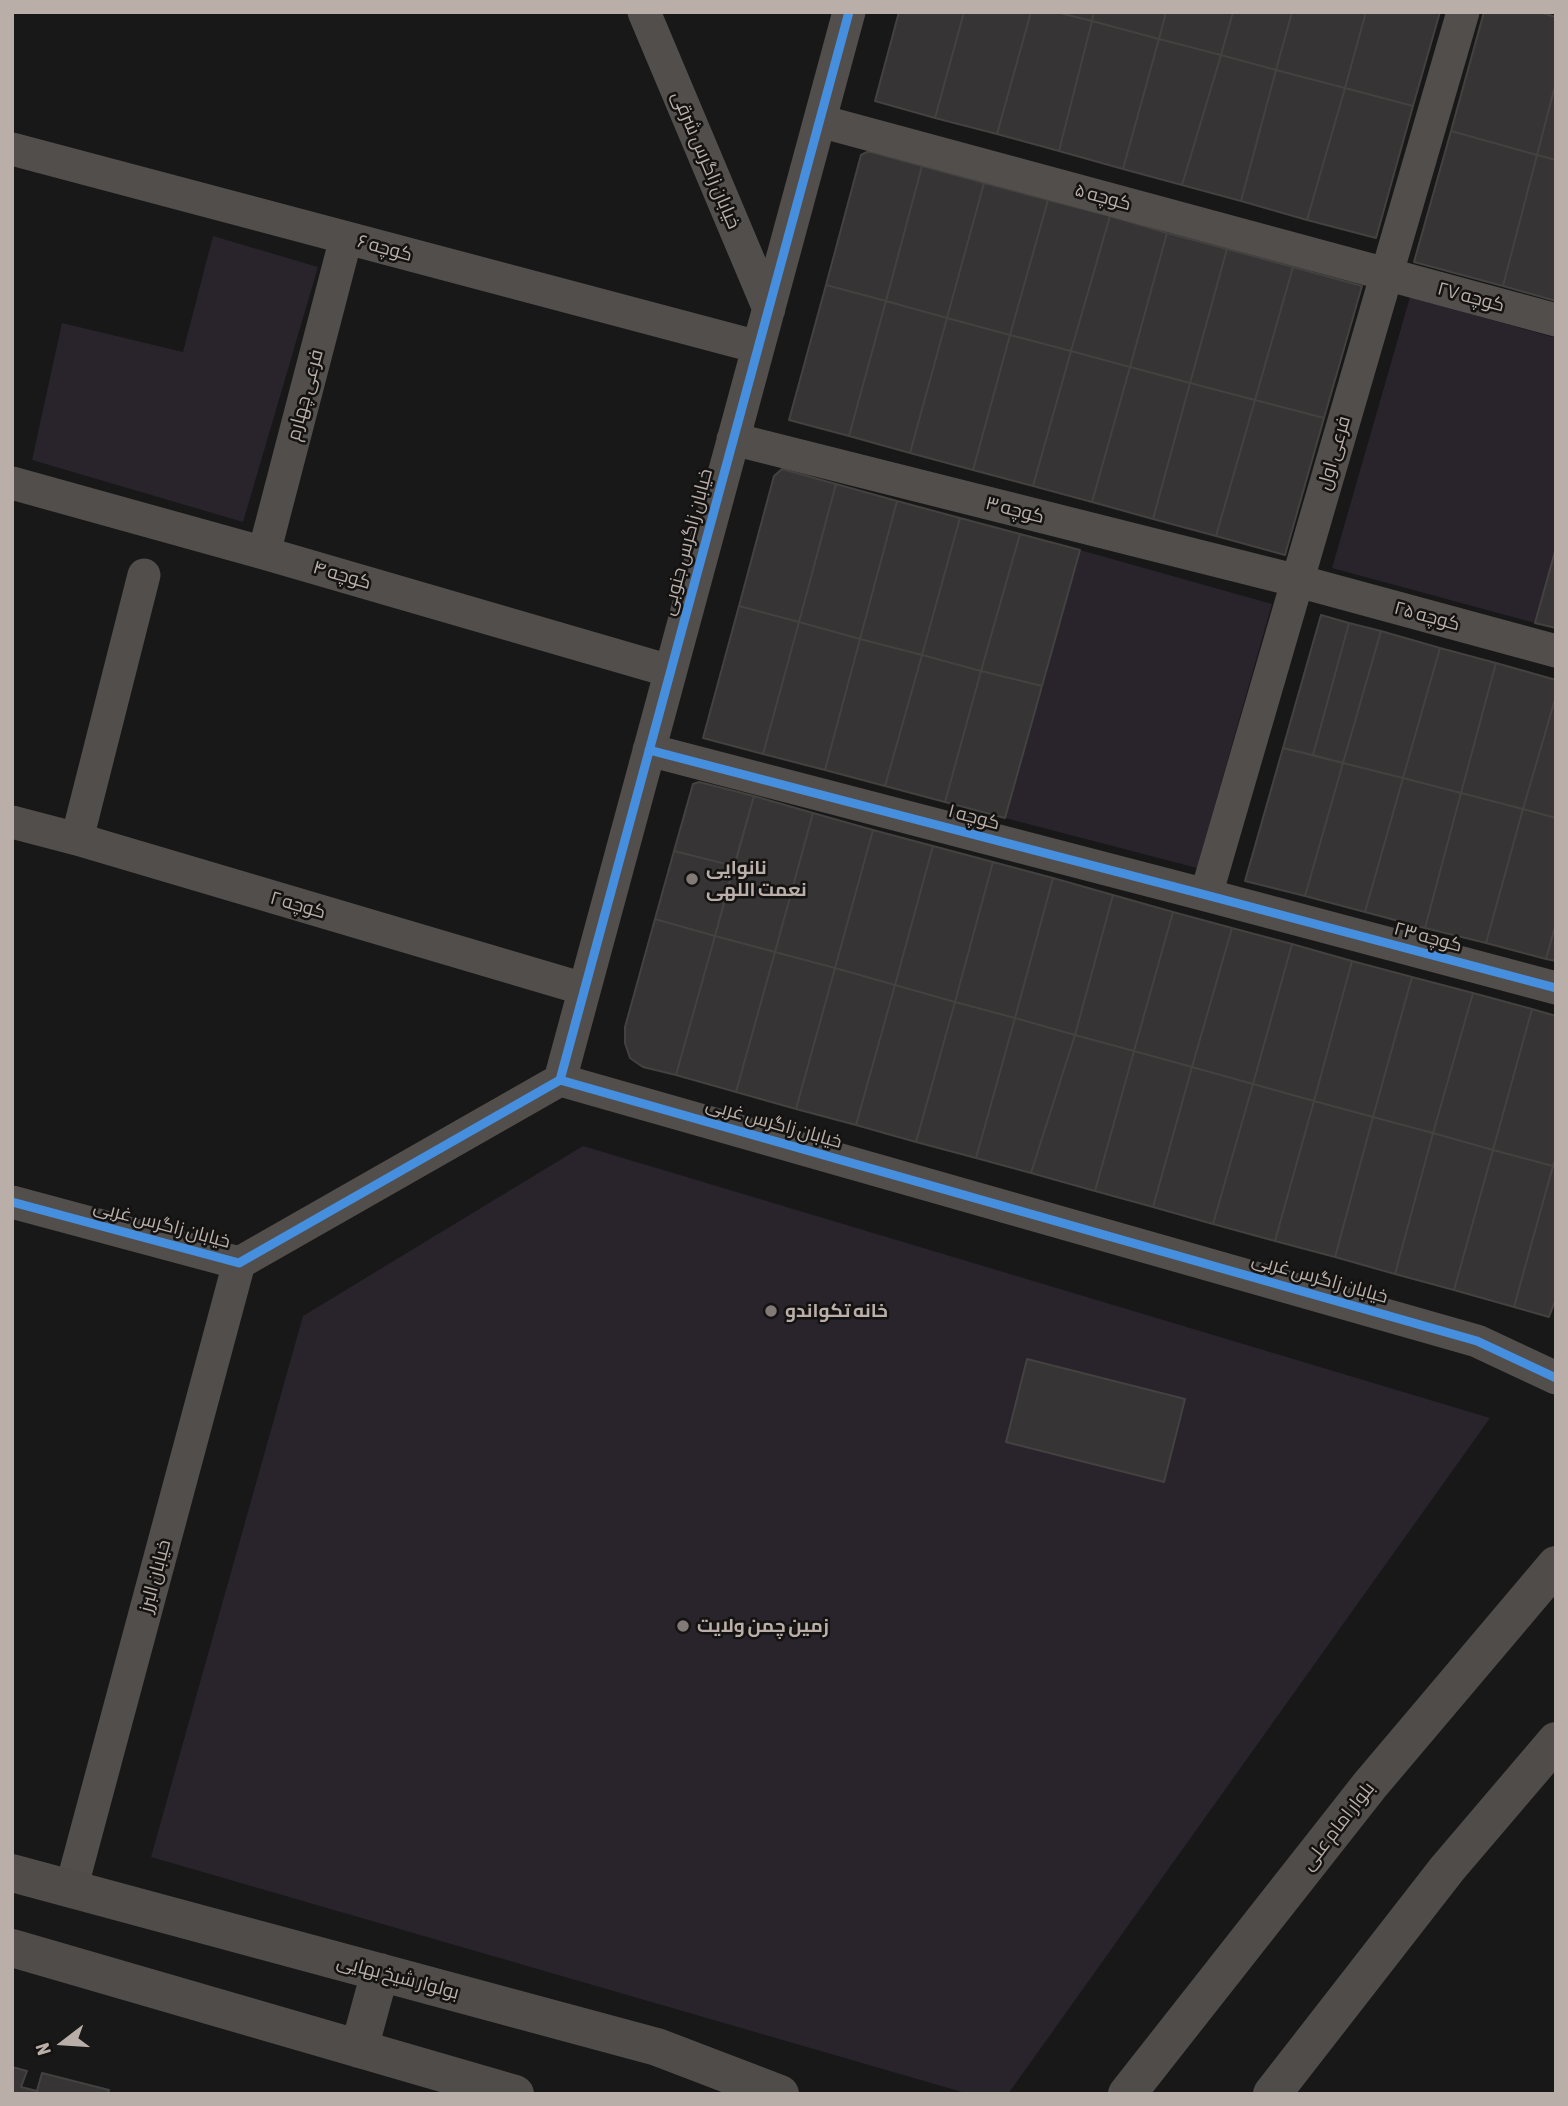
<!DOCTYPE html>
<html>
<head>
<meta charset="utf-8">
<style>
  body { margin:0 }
  #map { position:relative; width:1568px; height:2106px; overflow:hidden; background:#181818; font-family:"Asap Condensed",sans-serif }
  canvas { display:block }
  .frame { position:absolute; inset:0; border:14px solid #b9aea8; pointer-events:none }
  .north { position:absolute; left:28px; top:2008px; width:70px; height:70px; -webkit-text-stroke:5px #141312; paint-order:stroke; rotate:253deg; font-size:19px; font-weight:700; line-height:28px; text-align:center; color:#b9aea8 }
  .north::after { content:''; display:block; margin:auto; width:24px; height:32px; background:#b9aea8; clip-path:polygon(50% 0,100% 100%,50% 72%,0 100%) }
</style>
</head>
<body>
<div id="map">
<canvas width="1568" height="2106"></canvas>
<div class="frame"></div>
<div class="north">N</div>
</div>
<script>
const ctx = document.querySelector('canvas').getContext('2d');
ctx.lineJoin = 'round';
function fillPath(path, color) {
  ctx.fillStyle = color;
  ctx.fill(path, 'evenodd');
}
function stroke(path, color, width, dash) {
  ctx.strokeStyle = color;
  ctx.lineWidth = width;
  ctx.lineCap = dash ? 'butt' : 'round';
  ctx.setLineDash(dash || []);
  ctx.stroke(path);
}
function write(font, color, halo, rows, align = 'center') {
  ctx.font = font + ' "Asap Condensed",Cairo,sans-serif';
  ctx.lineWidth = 5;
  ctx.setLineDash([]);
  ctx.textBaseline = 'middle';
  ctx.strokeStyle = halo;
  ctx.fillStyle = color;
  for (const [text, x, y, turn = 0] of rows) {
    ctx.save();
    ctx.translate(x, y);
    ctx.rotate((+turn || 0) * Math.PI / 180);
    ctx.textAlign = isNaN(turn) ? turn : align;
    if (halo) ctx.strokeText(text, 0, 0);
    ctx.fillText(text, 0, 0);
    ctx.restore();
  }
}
const green = new Path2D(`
  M213,236L318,267L243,522L32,460L62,323L183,352Z
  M1410,297L1556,338V548L1535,623L1332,568Z
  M1080,550L1272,604L1197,868L1005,818Z
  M583,1146L1490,1418L1008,2094H969L151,1857L303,1316Z`);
const building = new Path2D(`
  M899,12H964L935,118L875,101Z
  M964,12H1031L997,134L935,118Z
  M1031,12H1056L1092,21L1059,151L997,134Z
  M1056,12H1094L1092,21Z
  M1094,12H1166L1159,39L1092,21Z
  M1166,12H1233L1221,55L1159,39Z
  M1233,12H1292L1276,70L1221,55Z
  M1292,12H1366L1345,88L1276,70Z
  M1366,12H1440L1413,106L1345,88Z
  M1484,12H1539L1556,17V82L1537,155L1451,131Z
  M1092,21L1159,39L1123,169L1059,151Z
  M1159,39L1221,55L1182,185L1123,169Z
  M1221,55L1276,70L1241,201L1182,185Z
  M1276,70L1345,88L1307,220L1241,201Z
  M1556,82V160L1537,155Z
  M1345,88L1413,106L1376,238L1307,220Z
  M1451,131L1537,155L1503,286L1414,262Z
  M867,152H871L922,166L886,301L826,285L861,155Z
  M1537,155L1556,160V301L1503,286Z
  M922,166L984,183L947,318L886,301Z
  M984,183L1048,200L1010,335L947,318Z
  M1048,200L1110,216L1071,351L1010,335Z
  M1110,216L1167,233L1130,367L1071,351Z
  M1167,233L1227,249L1190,383L1130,367Z
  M1227,249L1293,267L1255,400L1190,383Z
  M1293,267L1362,286L1324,418L1255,400Z
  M826,285L886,301L849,436L789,420Z
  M886,301L947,318L910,453L849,436Z
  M947,318L1010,335L973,470L910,453Z
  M1010,335L1071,351L1033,486L973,470Z
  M1071,351L1130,367L1092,502L1033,486Z
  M1130,367L1190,383L1153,519L1092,502Z
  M1190,383L1255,400L1216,536L1153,519Z
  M1255,400L1324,418L1285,555L1216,536Z
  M782,469L836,484L799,622L739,606L774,476Z
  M836,484L897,501L860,639L799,622Z
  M897,501L960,518L922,655L860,639Z
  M960,518L1020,534L981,671L922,655Z
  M1020,534L1080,550L1042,686L981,671Z
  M1556,548V628L1535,623Z
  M739,606L799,622L763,754L703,738Z
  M1321,615L1349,623L1313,755L1283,748Z
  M799,622L860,639L825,770L763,754Z
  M1349,623L1381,631L1343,763L1313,755Z
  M1381,631L1440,648L1403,778L1343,763Z
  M860,639L922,655L885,786L825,770Z
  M1440,648L1496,663L1461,793L1403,778Z
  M922,655L981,671L945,802L885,786Z
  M1496,663L1556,680V696L1523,809L1461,793Z
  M981,671L1042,686L1005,818L945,802Z
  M1556,696V818L1523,809Z
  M1283,748L1343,763L1305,896L1245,881Z
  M1343,763L1403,778L1365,912L1305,896Z
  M1403,778L1461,793L1425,928L1365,912Z
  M699,782L754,796L734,866L674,851L693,784Z
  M1461,793L1523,809L1486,943L1425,928Z
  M754,796L813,813L775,952L715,936Z
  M1523,809L1556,818V923L1546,959L1486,943Z
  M813,813L873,830L835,968L775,952Z
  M873,830L933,846L895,985L835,968Z
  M933,846L993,862L955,1002L895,985Z
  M674,851L734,866L715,936L655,919Z
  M993,862L1053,878L1015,1018L955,1002Z
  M1053,878L1113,895L1075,1035L1015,1018Z
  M1113,895L1173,912L1134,1051L1075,1035Z
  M1173,912L1232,928L1192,1067L1134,1051Z
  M655,919L715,936L676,1075L643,1067L637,1063L630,1058L625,1043V1027Z
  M1556,923V961L1546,959Z
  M1232,928L1292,944L1253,1084L1192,1067Z
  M715,936L775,952L736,1092L676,1075Z
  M1292,944L1352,961L1314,1101L1253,1084Z
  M775,952L835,968L796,1109L736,1092Z
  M1352,961L1412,977L1373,1117L1314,1101Z
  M835,968L895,985L856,1125L796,1109Z
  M1412,977L1473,993L1433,1133L1373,1117Z
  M895,985L955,1002L916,1142L856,1125Z
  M1473,993L1532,1009L1493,1150L1433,1133Z
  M955,1002L1015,1018L976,1158L916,1142Z
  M1532,1009L1556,1016V1157L1553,1166L1493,1150Z
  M1015,1018L1075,1035L1031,1173L976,1158Z
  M1075,1035L1134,1051L1095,1191L1031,1173Z
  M1134,1051L1192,1067L1153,1207L1095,1191Z
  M1192,1067L1253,1084L1213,1224L1153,1207Z
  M1253,1084L1314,1101L1275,1241L1213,1224Z
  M1314,1101L1373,1117L1335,1257L1275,1241Z
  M1373,1117L1433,1133L1395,1274L1335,1257Z
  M1433,1133L1493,1150L1454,1290L1395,1274Z
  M1493,1150L1553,1166L1514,1307L1454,1290Z
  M1553,1166L1556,1167V1298L1549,1317L1514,1307Z
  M1027,1359L1185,1399L1164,1482L1006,1442Z
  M12,2067L27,2071L21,2087L37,2091L36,2094H12Z
  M42,2073L109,2090L108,2094H36Z`);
const street = new Path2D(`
  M644,12L769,309
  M820,121L1556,320
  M12,149L758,347
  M733,439L1298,581L1556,651
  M12,483L264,553L670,671
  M264,553L346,238
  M649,750L1206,895L1556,988
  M12,822L77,839L584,989
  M77,839L144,575
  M1206,895L1463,12
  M560,1080L849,12
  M12,1202L239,1263L560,1080L1477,1341L1556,1378
  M71,1889L239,1263`);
const secondary = new Path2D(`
  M12,1873L657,2047L780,2094
  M12,1948L515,2094
  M359,2049L380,1972
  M1127,2094L1370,1785L1556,1565
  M1272,2094L1447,1869L1556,1741`);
const cycleway = new Path2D(`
  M649,750L1206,895L1556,988
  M560,1080L849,12
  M12,1202L239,1263L560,1080L1477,1341L1556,1378`);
const markers = [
  [692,879,7,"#817a76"],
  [771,1311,7,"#817a76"],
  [683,1626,7,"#817a76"]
];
const streetNames = [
  ["خیابان زاگرس شرقی",706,160,67],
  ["۵ کوچه",1103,197,15],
  ["کوچه ۶",385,248,15],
  ["۲۷ کوچه",1471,297,15],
  ["فرعی چهارم",305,395,-75],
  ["فرعی اول",1334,453,-74],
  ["کوچه ۳",1015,510,14],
  ["خیابان زاگرس جنوبی",687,542,-75],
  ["کوچه ۴",342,575,16],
  ["کوچه ۲۵",1427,616,15],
  ["کوچه ۱",974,817,15],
  ["کوچه ۲",298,905,16],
  ["کوچه ۲۳",1428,937,15],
  ["خیابان زاگرس غربی",774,1123,16],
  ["خیابان زاگرس غربی",162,1224,15],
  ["خیابان زاگرس غربی",1320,1278,16],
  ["خیابان البرز",155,1576,-75],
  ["بلوار امام علی",1338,1826,-52],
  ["بولوار شیخ بهایی",398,1977,15]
];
const poiNames = [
  ["نانوایی",706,868],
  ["نعمت اللهی",706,890],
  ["خانه تکواندو",785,1311],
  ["زمین چمن ولایت",697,1626]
];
fillPath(green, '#29232b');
fillPath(building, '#363434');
stroke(building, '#444240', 2);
stroke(street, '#514e4c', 33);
stroke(secondary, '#4f4c4a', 38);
stroke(cycleway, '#468fdf', 9);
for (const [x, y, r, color] of markers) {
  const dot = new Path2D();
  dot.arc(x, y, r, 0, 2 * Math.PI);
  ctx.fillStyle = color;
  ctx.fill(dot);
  stroke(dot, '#141312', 2.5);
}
write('19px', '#b9aea8', '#141312', streetNames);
write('bold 19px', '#b9aea8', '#141312', poiNames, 'left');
</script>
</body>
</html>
